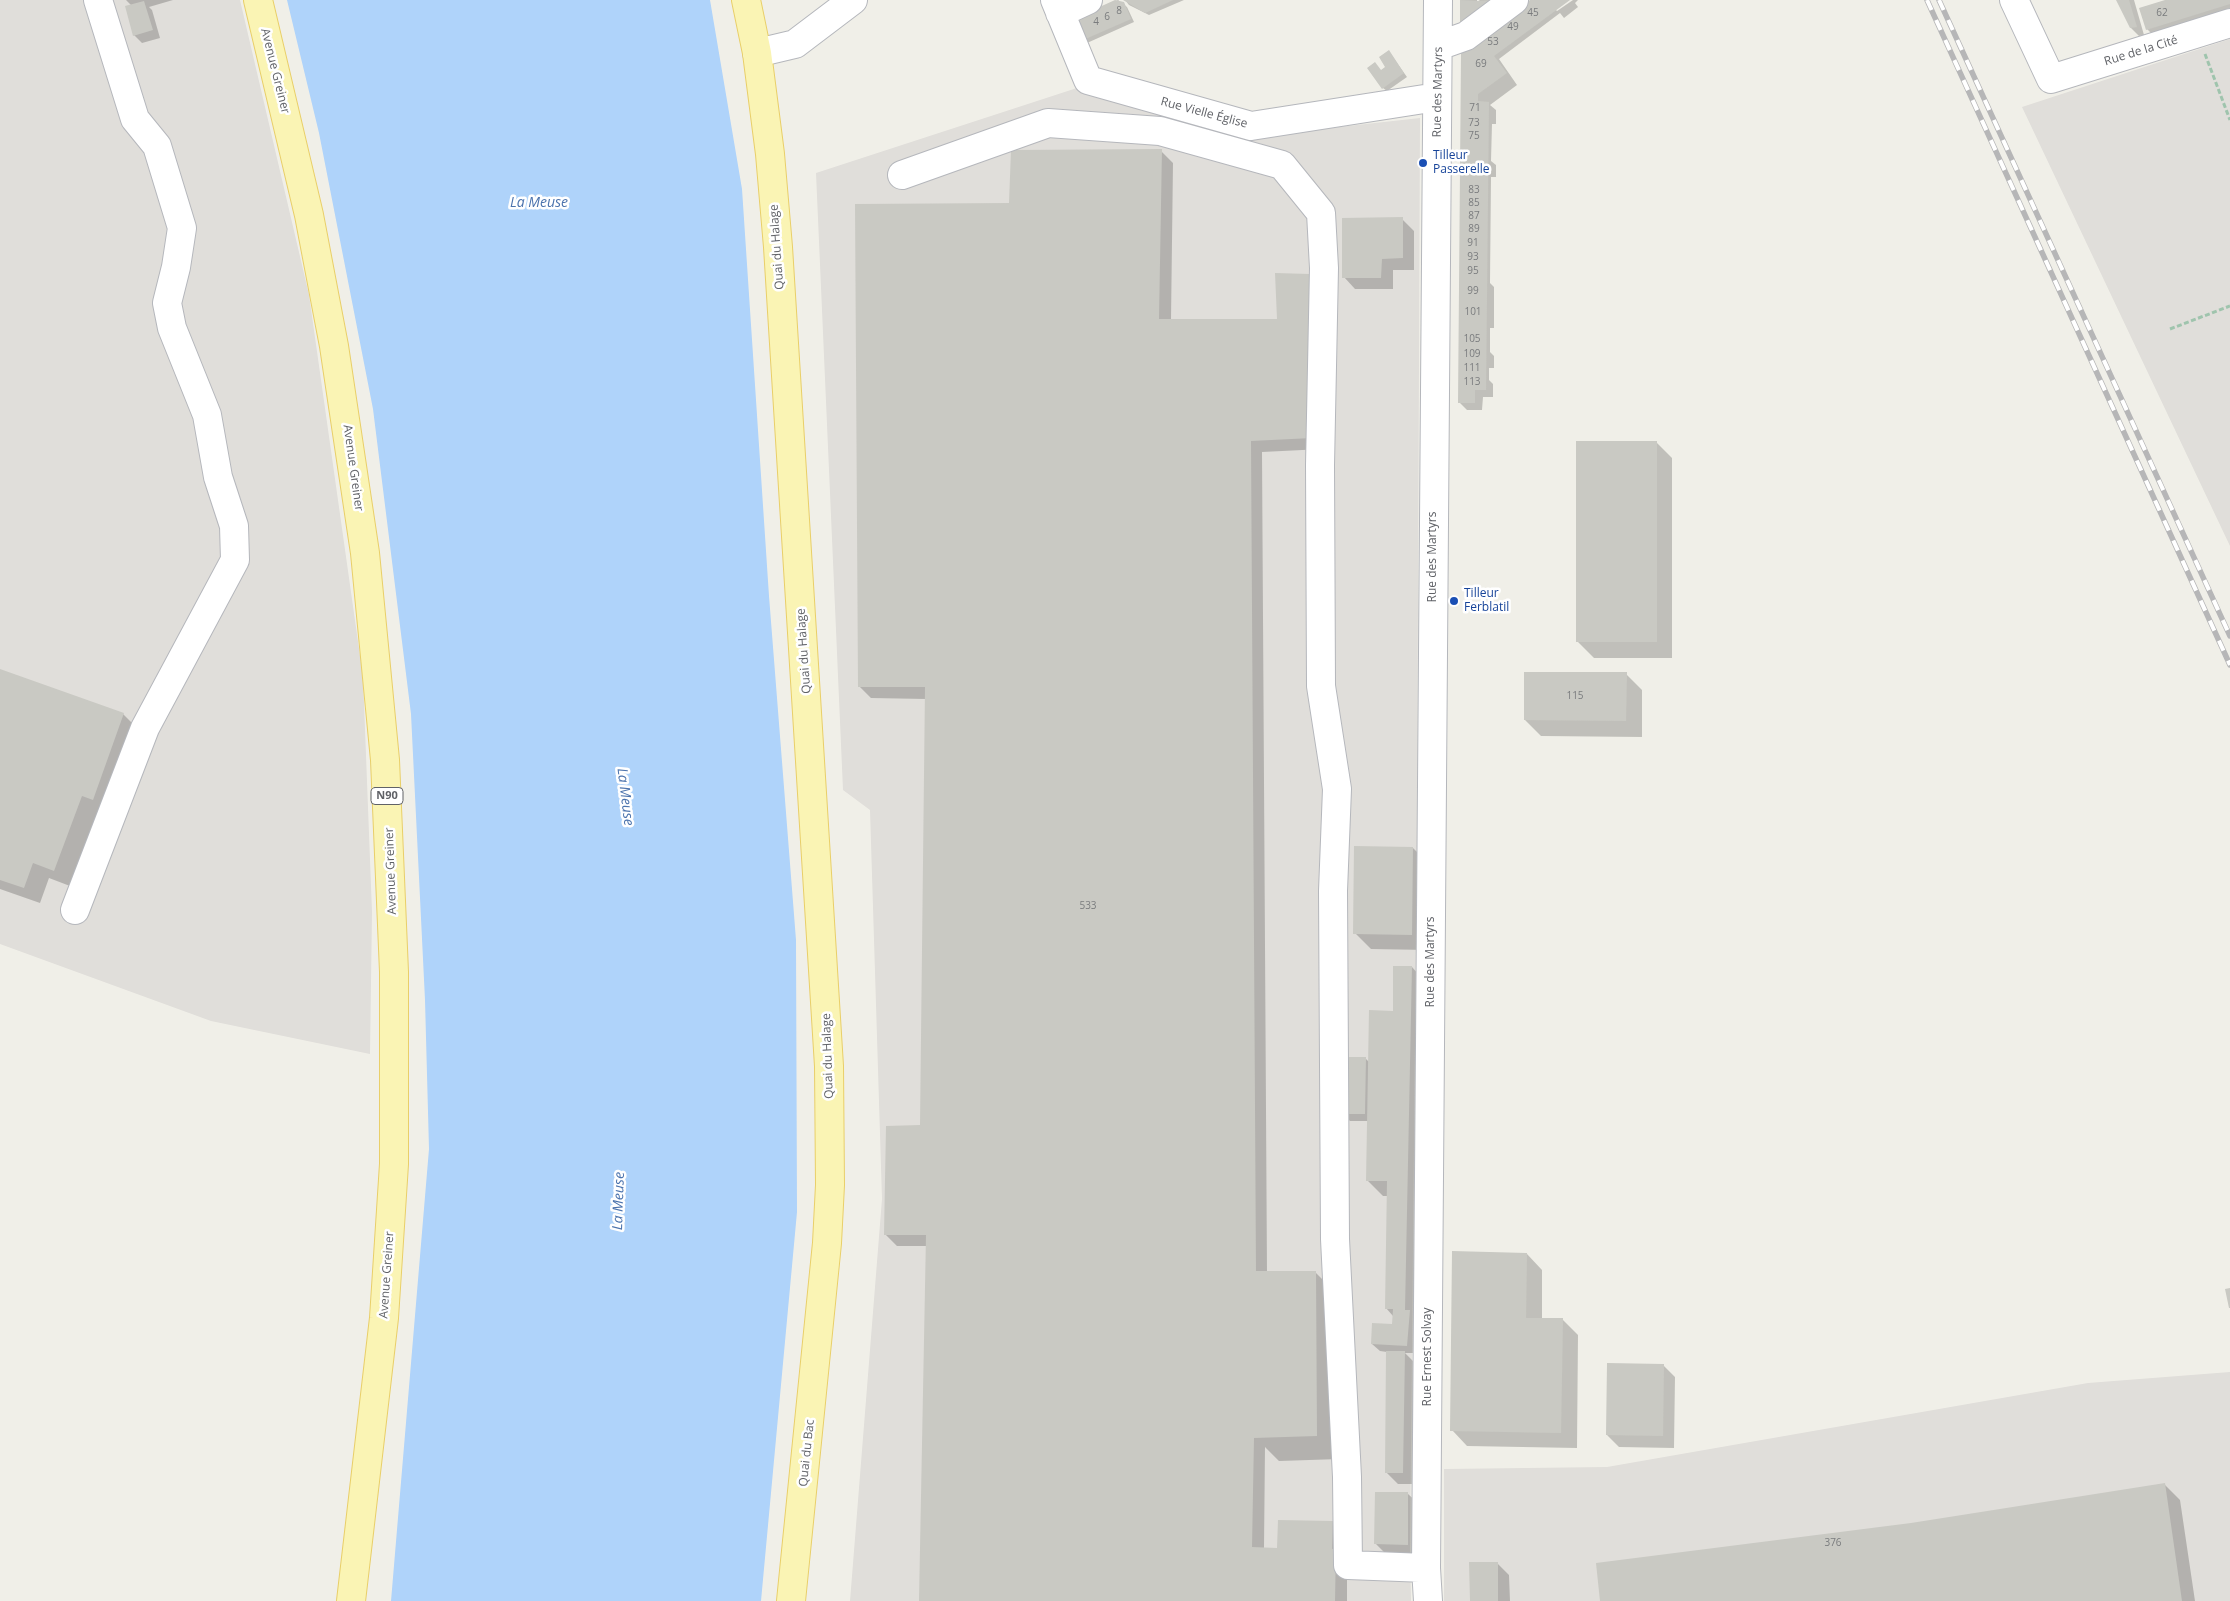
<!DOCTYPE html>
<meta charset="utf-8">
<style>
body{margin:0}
canvas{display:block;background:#f0efe8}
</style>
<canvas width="2230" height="1601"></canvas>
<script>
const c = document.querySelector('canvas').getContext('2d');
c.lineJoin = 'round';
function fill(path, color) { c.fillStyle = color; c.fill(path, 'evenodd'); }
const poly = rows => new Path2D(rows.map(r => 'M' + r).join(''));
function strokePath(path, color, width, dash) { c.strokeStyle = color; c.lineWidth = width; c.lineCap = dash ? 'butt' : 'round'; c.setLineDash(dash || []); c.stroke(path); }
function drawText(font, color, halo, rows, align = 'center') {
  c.font = font + ' "Open Sans",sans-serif'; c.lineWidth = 5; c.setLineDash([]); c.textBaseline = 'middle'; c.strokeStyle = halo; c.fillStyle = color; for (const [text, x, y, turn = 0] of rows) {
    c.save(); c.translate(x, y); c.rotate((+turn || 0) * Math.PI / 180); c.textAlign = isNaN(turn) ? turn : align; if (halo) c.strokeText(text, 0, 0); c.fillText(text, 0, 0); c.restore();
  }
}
fill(poly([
 [0,0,240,0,309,295,363,677,372,912,370,1054,211,1021,0,944],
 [2230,39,2230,546,2022,107],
 [1080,87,1258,136,1420,118,1417,843,1410,1552,1411,1601,850,1601,882,1199,870,810,843,790,816,173],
 [2230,1372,2230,1601,1444,1601,1444,1469,1607,1467,2088,1383]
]), '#e0deda');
fill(poly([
 [287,0,710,0,742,189,769,596,796,940,797,1212,761,1601,391,1601,429,1149,425,1000,411,714,373,409,319,133]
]), '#afd3fa');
fill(poly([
 [126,0,173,0,149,7,152,10,160,38,142,43,134,35,132,6],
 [1118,0,1127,7,1134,22,1087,43,1075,20],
 [1125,0,1184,0,1149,15,1129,5],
 [1461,0,1477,0,1477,2,1480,0,1508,0,1461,22],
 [1532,0,1568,0,1555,9,1557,11,1573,0,1578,0,1575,3,1578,7,1564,18,1560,13,1499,59,1517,85,1490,105,1496,110,1496,124,1492,124,1491,161,1496,165,1496,177,1491,177,1490,283,1494,287,1494,328,1490,328,1490,352,1494,356,1494,368,1489,368,1489,380,1493,384,1493,397,1483,397,1482,410,1467,410,1459,402,1462,99],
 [2118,0,2134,0,2144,35,2139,36,2131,28],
 [2169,0,2230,0,2230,8,2151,33,2147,29],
 [1392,56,1407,77,1387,91,1383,88,1381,71,1387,67],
 [1161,151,1173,163,1171,320,1278,320,1309,276,1321,288,1323,449,1262,452,1267,1272,1316,1273,1339,1296,1340,1459,1279,1461,1265,1447,1264,1548,1279,1548,1332,1522,1340,1530,1347,1561,1347,1601,920,1601,927,1246,897,1246,885,1234,921,1126,926,699,871,698,859,686,1010,204],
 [1402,219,1414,231,1414,270,1393,270,1393,289,1355,289,1344,277],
 [1656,442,1672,458,1672,658,1594,658,1578,642],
 [0,670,123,714,139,730,109,815,98,811,70,886,49,878,40,903,0,889],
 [1626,674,1642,690,1642,737,1541,736,1525,720],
 [1413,848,1429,864,1428,950,1371,949,1355,933],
 [1412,967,1419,975,1420,1018,1416,1018,1425,1028,1415,1353,1405,1353,1416,1364,1415,1484,1398,1484,1386,1472,1387,1352,1380,1351,1372,1344,1393,1325,1393,1316,1386,1308,1388,1196,1383,1196,1367,1180,1368,1121,1350,1121,1342,1113,1365,1058,1369,1062,1394,1012],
 [1527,1254,1542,1270,1542,1319,1562,1319,1578,1335,1577,1448,1467,1446,1452,1430],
 [1663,1365,1675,1377,1674,1448,1619,1447,1607,1435],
 [2164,1484,2180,1500,2195,1601,1602,1601,1911,1525],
 [1408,1494,1420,1505,1419,1556,1388,1556,1376,1544],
 [1497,1563,1509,1575,1510,1601,1471,1601]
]), '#0003');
fill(poly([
 [1115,0,1124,2,1131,19,1083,40,1073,19],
 [1123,0,1173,0,1145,13],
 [1460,0,1477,1,1499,0,1466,25,1460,23],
 [1530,0,1570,0,1494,56,1507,73,1478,94,1478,101,1489,102,1486,390,1475,390,1475,403,1458,403,1461,53,1463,49],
 [2116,0,2129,0,2137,27,2130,28],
 [2165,0,2230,0,2230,4,2146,30,2139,8],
 [144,1,153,30,133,36,125,6],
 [1389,50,1404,73,1382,89,1367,68,1375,62,1381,70,1385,67,1379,57],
 [1162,149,1159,319,1277,319,1275,273,1310,274,1312,438,1251,441,1256,1271,1316,1271,1317,1436,1254,1438,1252,1547,1277,1548,1278,1520,1333,1521,1332,1549,1336,1548,1335,1601,919,1601,926,1235,884,1235,886,1126,920,1125,925,687,858,687,855,204,1009,203,1011,150],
 [1403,217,1403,258,1382,259,1381,278,1342,278,1342,218],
 [1576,441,1657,441,1657,642,1576,642],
 [0,669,124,713,93,800,82,796,54,871,33,863,24,888,0,880],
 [1524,672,1627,672,1626,721,1524,720],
 [1354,846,1413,847,1412,935,1353,934],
 [1393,966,1412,966,1405,1310,1410,1310,1407,1346,1371,1344,1372,1323,1392,1324,1393,1309,1385,1309,1387,1181,1366,1181,1369,1010,1393,1011],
 [1342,1057,1366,1057,1365,1114,1341,1114],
 [1452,1251,1527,1253,1526,1318,1563,1318,1561,1433,1450,1431],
 [2230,1288,2230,1308,2229,1308,2225,1289],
 [1386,1351,1405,1351,1403,1473,1385,1473],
 [1607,1363,1664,1364,1663,1436,1606,1435],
 [2165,1483,2182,1601,1600,1601,1596,1563,1911,1523],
 [1375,1492,1408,1492,1408,1545,1374,1544],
 [1469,1562,1498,1562,1498,1601,1470,1601]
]), '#c9c9c3');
const minor = poly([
 [1055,0,1088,80,1251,126,1437,97],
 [2014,0,2051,79,2230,23],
 [1060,13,1088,0],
 [1438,46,1466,36,1514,0],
 [757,53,795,44,853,0],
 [902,175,1048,123,1160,131,1282,165,1321,213,1324,268,1320,465,1321,686,1337,789,1333,891,1335,1239,1347,1477,1348,1565,1426,1568],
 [75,910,145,728,235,560,234,526,218,477,207,415,172,328,167,303,176,267,182,228,157,146,135,119,98,0],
 [1428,1601,1426,1568,1438,0]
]);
const major = poly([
 [258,0,309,215,334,346,365,553,385,760,394,972,394,1164,384,1318,351,1601],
 [746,0,757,53,770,154,778,247,829,1066,830,1185,827,1243,791,1601]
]);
strokePath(minor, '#b5b7bc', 30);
strokePath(major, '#e9cf69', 30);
strokePath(poly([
 [2205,54,2230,120],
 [2170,329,2230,306]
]), '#9fc4ad', 3, [5, 2.5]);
strokePath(minor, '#fff', 28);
strokePath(major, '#faf4b4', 28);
const rail = poly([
 [1927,0,2230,665],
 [1939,0,2230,636]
]);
strokePath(rail, '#b6b6b7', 5.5);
strokePath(rail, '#fff', 4, [11]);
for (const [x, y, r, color] of [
 [1423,163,5,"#1a4fb4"],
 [1454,601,5,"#1a4fb4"]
]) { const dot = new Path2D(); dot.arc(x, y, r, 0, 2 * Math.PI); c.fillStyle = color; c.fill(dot); strokePath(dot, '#fff', 2); }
drawText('10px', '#7a7c7e', null, [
 ["8",1119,11],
 ["45",1533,13],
 ["62",2162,13],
 ["6",1107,17],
 ["4",1096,22],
 ["49",1513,27],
 ["53",1493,42],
 ["69",1481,64],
 ["71",1475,108],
 ["73",1474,123],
 ["75",1474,136],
 ["83",1474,190],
 ["85",1474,203],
 ["87",1474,216],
 ["89",1474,229],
 ["91",1473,243],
 ["93",1473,257],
 ["95",1473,271],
 ["99",1473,291],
 ["101",1473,312],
 ["105",1472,339],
 ["109",1472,354],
 ["111",1472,368],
 ["113",1472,382],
 ["115",1575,696],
 ["533",1088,906],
 ["376",1833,1543]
]);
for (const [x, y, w] of [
 [387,796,32]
]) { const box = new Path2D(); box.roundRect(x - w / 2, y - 8.5, w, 17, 4); c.fillStyle = '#fff'; c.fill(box); strokePath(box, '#606267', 1); }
drawText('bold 11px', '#606267', null, [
 ["N90",387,796]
]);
drawText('12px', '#606267', '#fff', [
 ["Rue de la Cité",2141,51,-17],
 ["Avenue Greiner",275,71,76],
 ["Rue des Martyrs",1438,92,-89],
 ["Rue Vielle Église",1204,113,15],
 ["Quai du Halage",777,247,-94],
 ["Avenue Greiner",353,468,82],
 ["Rue des Martyrs",1433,557,-90],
 ["Quai du Halage",804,651,-94],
 ["Avenue Greiner",391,871,-92],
 ["Rue des Martyrs",1431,962,-90],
 ["Quai du Halage",828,1056,-92],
 ["Avenue Greiner",387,1275,-86],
 ["Rue Ernest Solvay",1428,1357,-90],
 ["Quai du Bac",807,1453,-84]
]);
drawText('12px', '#164399', '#fff', [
 ["Tilleur",1433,156],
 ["Passerelle",1433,170],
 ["Tilleur",1464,594],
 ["Ferblatil",1464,608]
], 'left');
drawText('italic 14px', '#4b73ad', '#fff', [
 ["La Meuse",539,203],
 ["La Meuse",625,797,83],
 ["La Meuse",619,1201,-88]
]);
</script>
